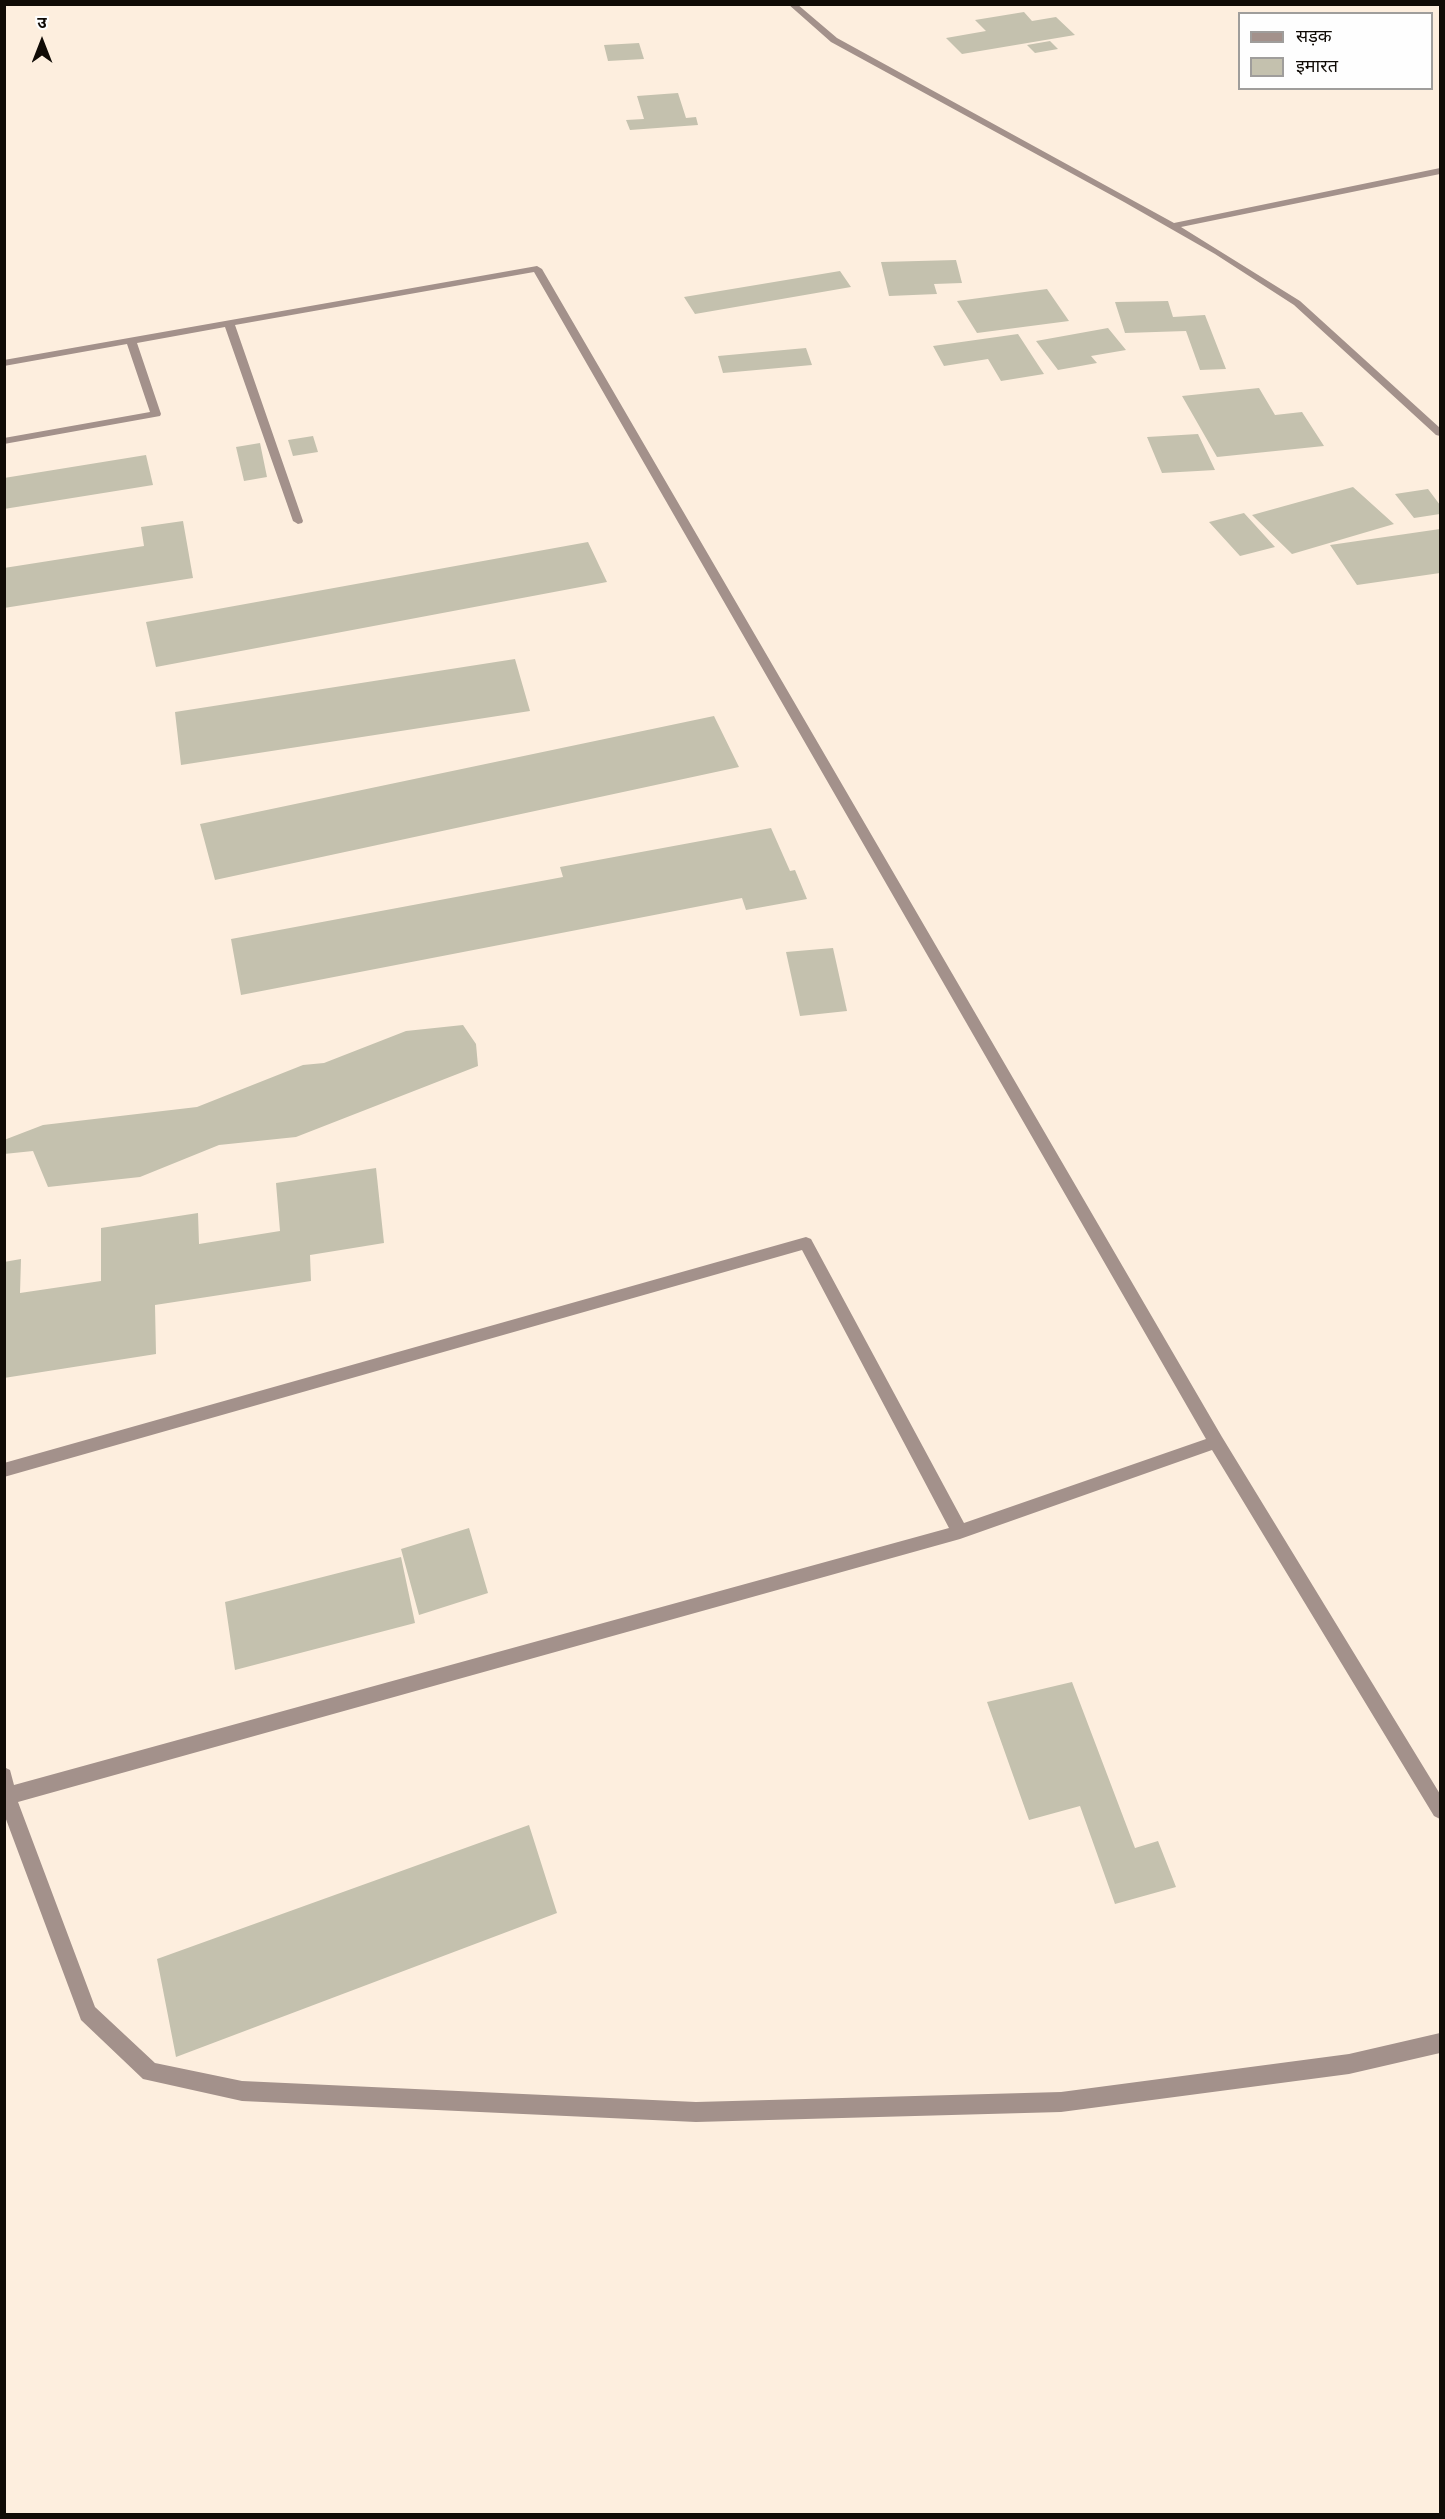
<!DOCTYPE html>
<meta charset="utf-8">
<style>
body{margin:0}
#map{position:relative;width:1445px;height:2519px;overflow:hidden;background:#fdeede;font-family:Overpass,"Noto Sans Devanagari",sans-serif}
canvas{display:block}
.frame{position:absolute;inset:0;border:6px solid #100b06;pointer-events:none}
.legend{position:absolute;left:1238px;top:12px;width:195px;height:78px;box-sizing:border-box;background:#fefefe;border:2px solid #9f9d9b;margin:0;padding:8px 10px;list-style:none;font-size:18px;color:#100b06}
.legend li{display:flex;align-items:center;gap:12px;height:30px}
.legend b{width:30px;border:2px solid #9f9d9b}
.north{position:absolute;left:12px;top:12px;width:60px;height:60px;-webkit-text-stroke:4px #fefefe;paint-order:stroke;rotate:0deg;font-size:16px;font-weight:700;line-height:24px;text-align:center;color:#100b06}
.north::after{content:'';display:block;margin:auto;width:21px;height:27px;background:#100b06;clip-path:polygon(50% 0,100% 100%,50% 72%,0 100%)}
</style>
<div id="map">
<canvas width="1445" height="2519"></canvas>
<div class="frame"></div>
<ul class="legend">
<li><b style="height:8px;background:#a3918b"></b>सड़क</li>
<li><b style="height:16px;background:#c4c1ae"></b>इमारत</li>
</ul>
<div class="north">उ</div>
</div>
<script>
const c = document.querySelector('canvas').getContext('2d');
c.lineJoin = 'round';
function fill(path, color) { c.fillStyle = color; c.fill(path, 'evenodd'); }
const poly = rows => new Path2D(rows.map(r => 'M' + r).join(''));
fill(poly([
 [1024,12,1032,21,1056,17,1075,35,962,54,946,38,986,31,975,20],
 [1050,41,1058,49,1035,53,1027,45],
 [639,43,644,59,608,61,604,45],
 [678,93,686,118,696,117,698,125,630,130,626,120,644,119,637,96],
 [956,260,962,283,934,284,937,294,889,296,881,262],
 [840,271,851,287,695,314,684,297],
 [1047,289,1069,321,977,333,957,301],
 [1168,301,1173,317,1205,315,1226,369,1200,370,1186,331,1125,333,1115,302],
 [1108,328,1126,350,1091,356,1097,363,1058,370,1036,341],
 [1018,334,1044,374,1001,381,988,359,944,366,933,346],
 [806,348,812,365,723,373,718,356],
 [1259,388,1275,415,1302,412,1324,446,1217,457,1182,396],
 [1198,434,1215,470,1162,473,1147,437],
 [313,436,318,452,293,456,288,440],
 [260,443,267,477,244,481,236,447],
 [146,455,153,485,4,509,4,478],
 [1353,487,1394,524,1292,554,1252,515],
 [1428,489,1440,505,1440,514,1414,518,1395,494],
 [1244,513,1275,547,1240,556,1209,522],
 [183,521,193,578,4,608,4,568,144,546,141,527],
 [1440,529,1440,573,1357,585,1330,545],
 [588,542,607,582,156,667,146,622],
 [515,659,530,711,181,765,175,712],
 [714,716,739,767,215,880,200,824],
 [771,828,790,871,795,870,807,899,746,910,742,898,241,995,231,939,563,877,560,867],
 [833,948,847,1011,800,1016,786,952],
 [463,1025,476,1044,478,1066,296,1137,219,1145,140,1177,48,1187,33,1151,4,1154,4,1140,43,1125,197,1107,303,1065,324,1063,406,1031],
 [376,1168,384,1243,310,1255,311,1281,155,1305,156,1354,4,1378,4,1262,21,1259,20,1293,101,1281,101,1228,198,1213,199,1244,280,1231,276,1183],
 [469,1528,488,1593,419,1615,401,1549],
 [401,1557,415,1623,235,1670,225,1602],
 [1072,1682,1135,1848,1158,1841,1176,1887,1115,1904,1080,1806,1029,1820,987,1702],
 [529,1825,557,1913,176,2057,157,1959]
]), '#c4c1ae');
fill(poly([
 [788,4,797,4,837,38,1174,223,1440,168,1440,174,1181,227,1300,301,1440,428,1440,436,1436,435,1294,305,1215,254,1124,202,831,42,788,4],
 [537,266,542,269,1222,1437,1440,1794,1440,1819,1434,1816,1212,1450,960,1539,18,1802,95,2007,155,2063,242,2081,696,2102,1061,2092,1349,2054,1440,2033,1440,2053,1349,2074,1061,2112,696,2122,242,2101,143,2079,81,2020,4,1814,4,1767,10,1770,14,1785,949,1528,802,1250,4,1477,4,1463,806,1237,811,1239,964,1523,1206,1439,534,272,235,325,303,521,302,523,298,524,293,521,225,327,137,343,161,414,160,416,4,444,4,438,150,412,127,344,4,366,4,360,537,266]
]), '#a3918b');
</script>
